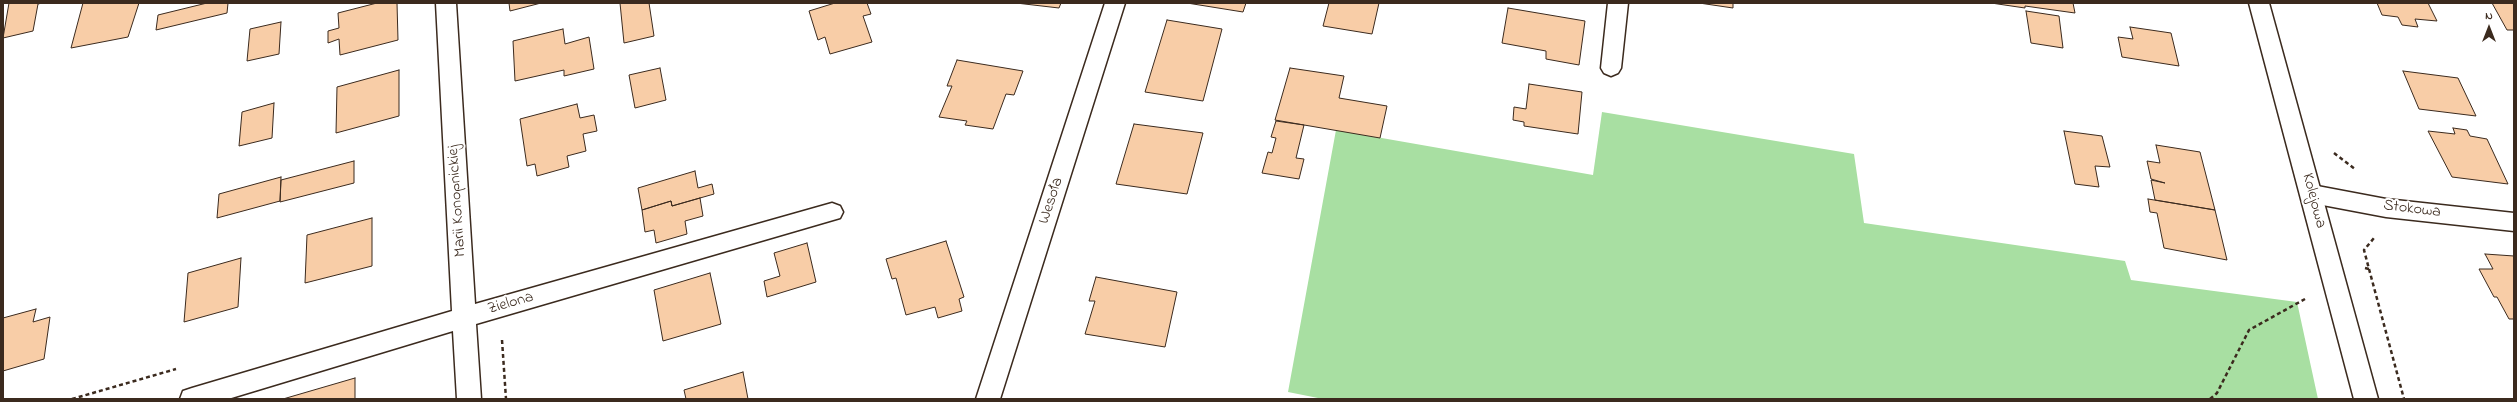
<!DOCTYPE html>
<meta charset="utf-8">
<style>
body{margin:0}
#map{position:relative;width:2517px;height:402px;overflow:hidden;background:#fff;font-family:"Indie Flower",sans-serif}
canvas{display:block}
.frame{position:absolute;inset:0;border:4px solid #3b2a1e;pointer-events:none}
.north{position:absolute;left:2469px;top:8px;width:40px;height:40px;-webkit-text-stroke:3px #fff;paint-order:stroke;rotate:0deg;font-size:11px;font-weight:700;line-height:16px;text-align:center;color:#3b2a1e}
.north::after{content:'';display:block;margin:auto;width:14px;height:18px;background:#3b2a1e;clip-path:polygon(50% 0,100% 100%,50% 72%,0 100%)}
</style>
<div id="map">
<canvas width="2517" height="402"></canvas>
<div class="frame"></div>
<div class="north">N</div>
</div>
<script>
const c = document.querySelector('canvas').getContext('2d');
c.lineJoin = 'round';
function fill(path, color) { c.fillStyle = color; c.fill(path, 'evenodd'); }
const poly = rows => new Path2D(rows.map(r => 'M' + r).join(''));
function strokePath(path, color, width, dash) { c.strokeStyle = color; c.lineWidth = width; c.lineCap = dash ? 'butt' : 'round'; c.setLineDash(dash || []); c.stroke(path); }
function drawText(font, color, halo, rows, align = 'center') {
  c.font = font + ' "Indie Flower",sans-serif'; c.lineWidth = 4; c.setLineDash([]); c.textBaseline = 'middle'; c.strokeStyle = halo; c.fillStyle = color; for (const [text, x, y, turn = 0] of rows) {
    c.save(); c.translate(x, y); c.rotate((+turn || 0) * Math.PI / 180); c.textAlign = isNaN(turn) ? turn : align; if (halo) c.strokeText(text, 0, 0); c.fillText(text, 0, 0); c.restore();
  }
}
fill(poly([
 [1602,112,1854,154,1864,223,2125,261,2131,280,2297,302,2318,399,1323,399,1288,392,1336,130,1593,175]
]), '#a8dfa2');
const building = poly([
 [9,3,42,3,38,4,33,31,3,38,9,3],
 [83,3,139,3,128,37,71,48,83,3],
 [207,3,228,3,227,13,156,30,158,15,207,3],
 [377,3,397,3,398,40,340,55,339,39,328,43,328,31,339,28,338,13,377,3],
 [509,3,541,3,510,11,509,3],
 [620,3,649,3,654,36,624,43,620,3],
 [835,3,867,3,871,14,863,16,872,42,830,54,825,37,818,40,809,11,835,3],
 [1016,3,1061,3,1059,8,1016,3],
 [1187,3,1246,3,1243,12,1187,3],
 [1329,3,1379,3,1372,34,1323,26,1329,3],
 [1699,3,1733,3,1733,8,1699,3],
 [1991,3,2073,3,2075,13,2025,6,2025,8,1991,3],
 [2377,3,2428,3,2437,21,2415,19,2418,27,2402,25,2398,17,2382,15,2377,3],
 [2492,3,2514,3,2514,30,2507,30,2492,3],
 [1508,8,1585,21,1579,65,1546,59,1546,51,1502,43,1508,8],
 [2026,11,2059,16,2063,48,2031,43,2026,11],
 [1167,20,1222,29,1203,101,1145,92,1167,20],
 [281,22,279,54,247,61,250,29,281,22],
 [2130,27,2171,33,2179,66,2122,57,2118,37,2133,39,2130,27],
 [563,29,565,44,589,37,594,69,564,76,564,70,515,81,513,41,563,29],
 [957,60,1023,71,1014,95,1006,94,993,129,965,125,967,121,939,117,952,86,947,86,957,60],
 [660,68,666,100,635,108,629,75,660,68],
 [1290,68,1344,76,1339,98,1387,106,1380,138,1275,120,1290,68],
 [399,70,399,116,336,133,337,87,399,70],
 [2403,71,2458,78,2476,116,2419,109,2403,71],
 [1529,84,1582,92,1578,134,1524,126,1524,122,1513,120,1514,107,1526,109,1529,84],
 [274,103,272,138,239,146,242,112,274,103],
 [577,104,580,118,594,115,597,131,583,134,586,151,567,156,569,167,537,176,535,164,527,166,520,119,577,104],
 [1276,121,1304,125,1296,158,1304,159,1299,179,1262,173,1268,152,1272,153,1276,138,1271,137,1276,121],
 [1134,124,1203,133,1187,194,1116,184,1134,124],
 [2453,128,2467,130,2470,136,2487,139,2508,184,2452,177,2428,131,2455,134,2453,128],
 [2064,131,2102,136,2110,167,2095,166,2099,187,2075,184,2064,131],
 [2156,145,2200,152,2215,210,2155,200,2151,180,2165,183,2151,179,2147,161,2160,163,2156,145],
 [354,161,354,183,280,202,281,180,354,161],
 [695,171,698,188,712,184,714,194,672,206,671,201,642,210,638,188,695,171],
 [281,177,280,201,217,218,219,194,281,177],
 [700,198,703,216,685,221,687,234,656,243,654,230,645,232,642,210,671,201,672,206,700,198],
 [2148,199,2215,210,2227,260,2164,248,2157,213,2150,212,2148,199],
 [372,218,372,266,305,283,307,235,372,218],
 [946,241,964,297,959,299,962,311,938,318,935,307,906,315,896,278,892,279,886,259,946,241],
 [807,243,816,282,767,297,764,281,780,276,774,253,807,243],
 [2485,254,2514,256,2514,319,2509,319,2497,297,2494,297,2479,269,2493,269,2485,254],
 [241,258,238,307,184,322,188,273,241,258],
 [710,273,721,324,663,341,654,290,710,273],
 [1096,277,1177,292,1165,347,1085,334,1095,301,1089,301,1096,277],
 [36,309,33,322,50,317,44,359,3,371,3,318,36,309],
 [743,372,748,399,686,399,684,390,743,372],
 [355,378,355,399,283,399,355,378]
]);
fill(building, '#f8cda7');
strokePath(building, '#3b2a1e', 1);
const street = poly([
 [436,3,456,3,475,304,832,203,840,206,843,212,840,218,476,324,481,399,457,399,453,331,228,399,180,399,183,391,192,388,452,311,436,3],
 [1105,3,1125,3,1000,399,976,399,1105,3],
 [1608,3,1628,3,1621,68,1618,73,1611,76,1604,73,1601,68,1608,3],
 [2312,185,2386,199,2514,213,2514,231,2386,217,2312,203,2304,200,2301,194,2304,188,2312,185]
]);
const secondary = poly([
 [2249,3,2269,3,2378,399,2354,399,2249,3]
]);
strokePath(street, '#3b2a1e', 3);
strokePath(secondary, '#3b2a1e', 3);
strokePath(poly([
 [2334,153,2355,169],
 [2365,268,2369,269,2364,250,2374,238],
 [2369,269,2404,399],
 [502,340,506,399],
 [72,399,176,369],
 [2210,399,2217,393,2249,330,2305,299]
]), '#3b2a1e', 2.5, [4, 3]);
fill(street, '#fff');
fill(secondary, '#fff');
drawText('16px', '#3b2a1e', '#fff', [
 ["Marii Konopnickiej",458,201,-94],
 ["Wesoła",1052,201,-72],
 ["Kolejowa",2313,201,75],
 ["Stokowa",2412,210,7],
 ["Zielona",511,304,-16]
]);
</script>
